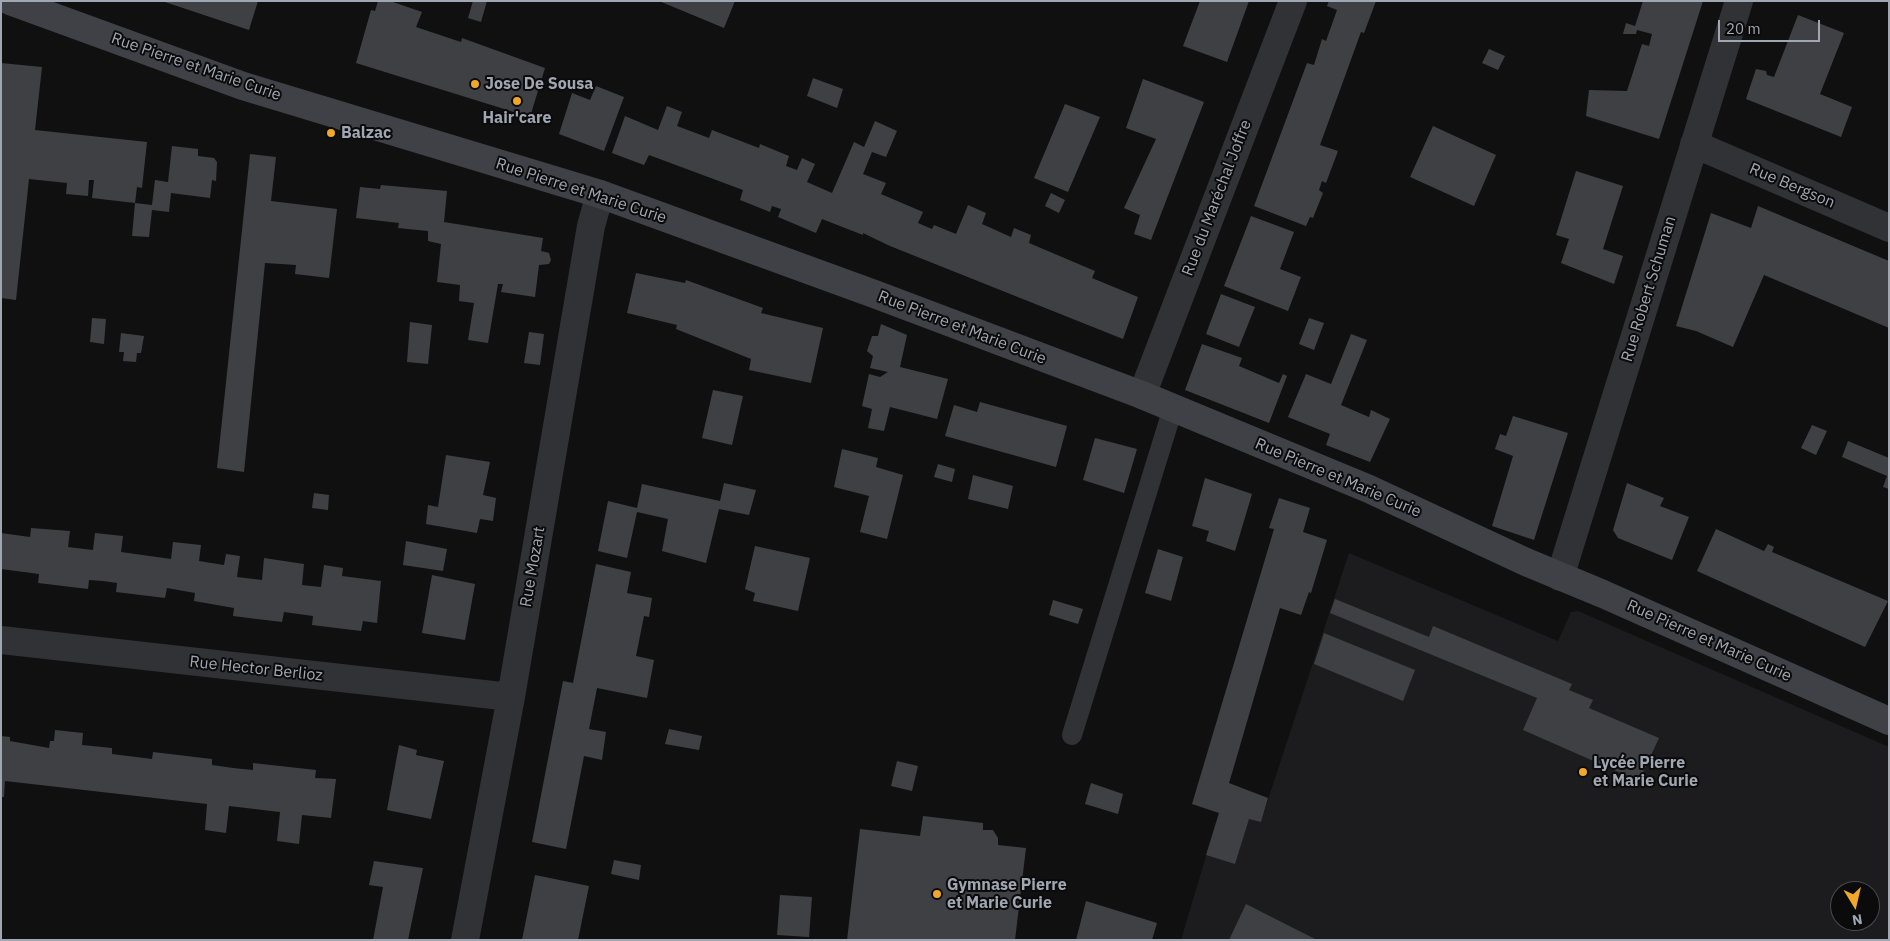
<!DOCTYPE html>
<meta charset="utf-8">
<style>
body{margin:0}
#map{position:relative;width:1890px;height:941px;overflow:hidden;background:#101011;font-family:"IBM Plex Sans",sans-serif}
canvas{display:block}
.frame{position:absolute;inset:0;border:2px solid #a1a7b2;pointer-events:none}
.north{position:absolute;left:1830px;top:881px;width:50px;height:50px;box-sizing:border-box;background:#0b0b0c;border:1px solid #47494e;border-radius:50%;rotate:171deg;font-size:14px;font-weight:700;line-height:20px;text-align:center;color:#a1a7b2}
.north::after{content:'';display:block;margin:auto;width:18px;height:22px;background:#f0a72a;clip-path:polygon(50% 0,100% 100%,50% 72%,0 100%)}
.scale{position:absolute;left:1718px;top:20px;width:102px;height:22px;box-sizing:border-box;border:2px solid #a1a7b2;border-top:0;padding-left:6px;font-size:15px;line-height:18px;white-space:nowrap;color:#a1a7b2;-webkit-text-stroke:4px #0b0b0c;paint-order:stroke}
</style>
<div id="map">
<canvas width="1890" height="941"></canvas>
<div class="frame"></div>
<div class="north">N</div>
<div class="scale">20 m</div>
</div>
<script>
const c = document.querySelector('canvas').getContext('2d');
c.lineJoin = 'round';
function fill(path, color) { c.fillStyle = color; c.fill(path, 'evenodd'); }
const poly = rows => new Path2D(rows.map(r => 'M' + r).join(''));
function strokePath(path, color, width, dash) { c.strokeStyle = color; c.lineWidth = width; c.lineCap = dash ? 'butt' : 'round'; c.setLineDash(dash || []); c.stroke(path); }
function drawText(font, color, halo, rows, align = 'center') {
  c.font = font + ' "IBM Plex Sans",sans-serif'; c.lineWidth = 4; c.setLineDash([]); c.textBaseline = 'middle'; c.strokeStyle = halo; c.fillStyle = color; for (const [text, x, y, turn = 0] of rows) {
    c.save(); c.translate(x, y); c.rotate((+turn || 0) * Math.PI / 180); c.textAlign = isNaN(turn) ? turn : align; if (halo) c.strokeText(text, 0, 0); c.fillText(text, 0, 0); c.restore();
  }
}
fill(poly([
 [1349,553,1558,641,1571,612,1578,611,1889,747,1889,940,1181,940,1220,809,1261,821],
 [1840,891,1870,891,1870,921,1840,921]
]), '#1c1c1e');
fill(poly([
 [162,1,258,1,249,30],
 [378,1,390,1,422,12,416,27,461,42,462,38,545,68,530,117,356,63,371,10,375,11],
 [473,1,487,1,481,22,468,18],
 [659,1,735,1,724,28],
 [1200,1,1249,1,1227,62,1183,46],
 [1329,1,1376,1,1364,33,1361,32,1320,145,1338,151,1326,183,1322,181,1319,190,1323,193,1313,218,1310,217,1306,226,1254,206,1307,63,1314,65,1322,39,1326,41,1337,10,1327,6],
 [1643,1,1703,1,1659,139,1586,116,1589,90,1627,91,1642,44,1649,46,1652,34,1637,30,1636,34,1623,34,1626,23,1635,26],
 [1798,15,1844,33,1820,94,1852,107,1841,137,1746,99,1756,69,1766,71,1767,75,1774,77],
 [1489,49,1505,56,1498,70,1482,63],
 [1,63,42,67,35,130,147,142,142,188,137,187,135,203,92,198,94,180,89,180,88,196,66,194,67,183,29,179,16,300,1,298],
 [813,78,843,89,837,108,807,96],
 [1143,79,1204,102,1151,240,1134,234,1140,215,1124,208,1156,139,1126,128],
 [596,86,624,97,604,151,559,134,572,93,590,100],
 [1065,104,1100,117,1068,192,1034,178],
 [667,106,682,112,677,126,709,138,712,130,759,148,760,144,789,156,786,166,797,170,802,158,815,164,807,182,832,193,854,142,864,147,875,121,897,131,886,157,872,152,863,174,886,183,881,194,923,212,918,223,932,229,934,225,956,234,968,205,986,213,982,224,1011,237,1014,228,1031,235,1029,243,1095,271,1092,278,1138,297,1123,339,890,246,863,233,863,235,822,219,816,233,778,217,781,209,772,206,770,212,740,200,743,190,649,155,644,165,612,153,625,116,658,130],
 [1433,126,1496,155,1474,206,1410,177],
 [172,146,198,149,198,156,214,158,217,162,216,181,212,180,210,198,171,193,169,212,152,210,149,237,132,236,135,203,152,205,155,180,168,182],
 [250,154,276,157,271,201,337,209,329,278,295,274,296,265,265,263,244,472,217,468],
 [1576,171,1623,186,1603,249,1623,256,1614,284,1561,263,1569,239,1556,235],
 [381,185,447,191,444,222,543,238,541,251,549,253,551,260,549,264,539,265,535,297,501,292,503,284,498,284,488,343,468,340,474,303,459,301,460,285,437,282,441,244,428,241,428,231,398,228,399,223,356,218,360,187,380,189],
 [1051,193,1065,200,1059,213,1045,206],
 [1758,206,1889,261,1889,328,1764,275,1733,347,1696,331,1676,326,1711,213,1751,228],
 [1251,216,1294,232,1280,269,1301,277,1288,311,1224,286],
 [636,273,685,283,686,280,763,308,761,313,823,328,811,383,749,370,751,359,676,329,677,325,627,313],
 [1221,294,1255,307,1239,347,1206,334],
 [92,318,106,319,104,344,90,342],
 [1309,318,1324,323,1314,350,1299,344],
 [410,322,432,325,428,364,407,362],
 [881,324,907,335,900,367,948,379,937,419,890,407,884,431,868,428,872,409,862,406,869,374,880,377,888,372,870,368,873,356,867,351,872,336,878,336],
 [529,332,544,334,540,365,524,363],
 [121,333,144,336,141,353,137,353,136,362,123,361,124,352,119,352],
 [1351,334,1367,340,1341,405,1369,417,1371,410,1390,419,1370,462,1326,445,1330,434,1288,417,1306,374,1331,384],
 [1202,344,1242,358,1239,366,1279,383,1283,374,1287,376,1269,423,1185,390],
 [713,390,743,396,732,445,702,438],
 [980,402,1067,426,1056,467,945,436,954,405,977,412],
 [1513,416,1568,433,1534,540,1492,526,1513,456,1495,449,1500,434,1506,436],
 [1812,425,1827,431,1816,455,1801,448],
 [1095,438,1137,449,1124,493,1083,480],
 [1848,441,1889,458,1889,489,1883,487,1887,476,1842,457],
 [842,449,878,458,876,467,903,475,887,539,860,532,869,496,834,487],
 [446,455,490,462,483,495,496,498,493,521,480,519,477,533,426,524,428,505,438,507],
 [938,464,955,469,952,482,934,477],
 [973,475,1013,486,1008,509,968,499],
 [1205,478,1252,494,1235,551,1206,541,1209,531,1192,526],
 [724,483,756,490,749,515,719,509,706,563,662,551,668,519,637,512,627,558,598,551,608,501,637,508,642,484,720,501],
 [1627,483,1664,498,1660,506,1689,517,1672,560,1618,538,1613,530],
 [314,493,329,495,328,510,312,508],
 [1279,498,1310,508,1303,532,1327,540,1311,593,1309,592,1301,615,1280,608,1235,763,1229,783,1268,798,1261,822,1249,819,1235,864,1206,855,1219,813,1192,804,1274,529,1269,528],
 [31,528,70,531,68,547,93,550,95,533,123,536,121,552,171,559,173,542,201,545,199,561,224,565,226,554,240,556,237,577,262,580,264,558,304,564,302,585,321,587,324,565,343,568,342,576,381,581,377,623,363,621,361,631,312,625,313,616,284,612,282,622,257,619,233,616,234,608,194,601,195,593,167,588,165,598,116,592,117,583,103,581,89,580,88,589,38,583,39,574,1,569,1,533,30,537],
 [1716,529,1764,551,1768,544,1774,547,1772,552,1888,601,1865,647,1697,571],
 [406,541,447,549,443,571,403,565],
 [755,546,810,558,798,611,753,601,755,593,745,589],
 [1158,549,1183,557,1171,601,1145,593],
 [596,564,631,572,627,593,652,598,649,617,644,616,636,656,654,660,647,698,597,688,589,729,606,732,602,760,584,756,566,849,532,842,563,681,573,683],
 [432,575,475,584,465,640,422,633],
 [1335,599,1429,637,1433,626,1572,684,1569,690,1593,700,1589,708,1659,738,1639,781,1523,730,1537,698,1330,613],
 [1053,600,1083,609,1078,624,1049,615],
 [1324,633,1415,670,1403,701,1314,664],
 [669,729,702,736,699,750,665,744],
 [55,730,83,733,82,745,112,748,112,754,152,759,153,752,212,759,212,765,233,768,253,770,253,763,316,770,315,778,336,779,331,818,302,815,299,844,277,841,280,812,229,806,226,833,205,830,207,804,5,781,4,797,1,797,1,736,10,737,10,741,49,748,50,741,54,741],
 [399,745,417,750,416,755,444,761,431,819,387,810],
 [897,761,918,766,912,791,891,786],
 [1091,783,1123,794,1118,814,1085,804],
 [923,816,983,823,983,830,993,830,998,838,998,845,1026,848,1015,940,847,940,860,829,920,836],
 [614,860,641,865,639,880,611,874],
 [374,861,423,868,408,940,373,940,383,887,369,885],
 [535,875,589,886,578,940,522,940],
 [780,895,812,897,809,937,777,935],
 [1086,901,1157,923,1152,940,1076,940],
 [1246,904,1317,940,1229,940]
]), '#3f4044');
strokePath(poly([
 [1072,735,1173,408]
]), '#313236', 20);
strokePath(poly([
 [1694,144,1889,228],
 [1142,395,1293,1],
 [1560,577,1739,1],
 [1,640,511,697],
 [465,940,511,697,591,226,600,194]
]), '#313236', 28);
strokePath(poly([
 [10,1,243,86,600,194,877,295,1142,395,1369,489,1526,562,1603,594,1889,721]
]), '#3f4146', 28);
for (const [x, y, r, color] of [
 [475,84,5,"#f0a72a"],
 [517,101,5,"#f0a72a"],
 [331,133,5,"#f0a72a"],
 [1583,772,5,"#f0a72a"],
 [937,894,5,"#f0a72a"]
]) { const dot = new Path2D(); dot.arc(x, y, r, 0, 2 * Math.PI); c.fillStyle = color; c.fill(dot); strokePath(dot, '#0b0b0c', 2); }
drawText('16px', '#a1a7b2', '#0b0b0c', [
 ["Rue Pierre et Marie Curie",196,67,19],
 ["Rue Bergson",1792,186,23],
 ["Rue Pierre et Marie Curie",581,191,18],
 ["Rue du Maréchal Joffre",1217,198,-69],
 ["Rue Robert Schuman",1649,289,-73],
 ["Rue Pierre et Marie Curie",962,328,21],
 ["Rue Pierre et Marie Curie",1338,478,23],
 ["Rue Mozart",533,567,-80],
 ["Rue Pierre et Marie Curie",1709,641,24],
 ["Rue Hector Berlioz",256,669,6]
]);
drawText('bold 16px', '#a1a7b2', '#0b0b0c', [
 ["Jose De Sousa",485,84],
 ["Hair'care",517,118,"center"],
 ["Balzac",341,133],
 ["Lycée Pierre",1593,763],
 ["et Marie Curie",1593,781],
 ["Gymnase Pierre",947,885],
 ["et Marie Curie",947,903]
], 'left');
</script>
